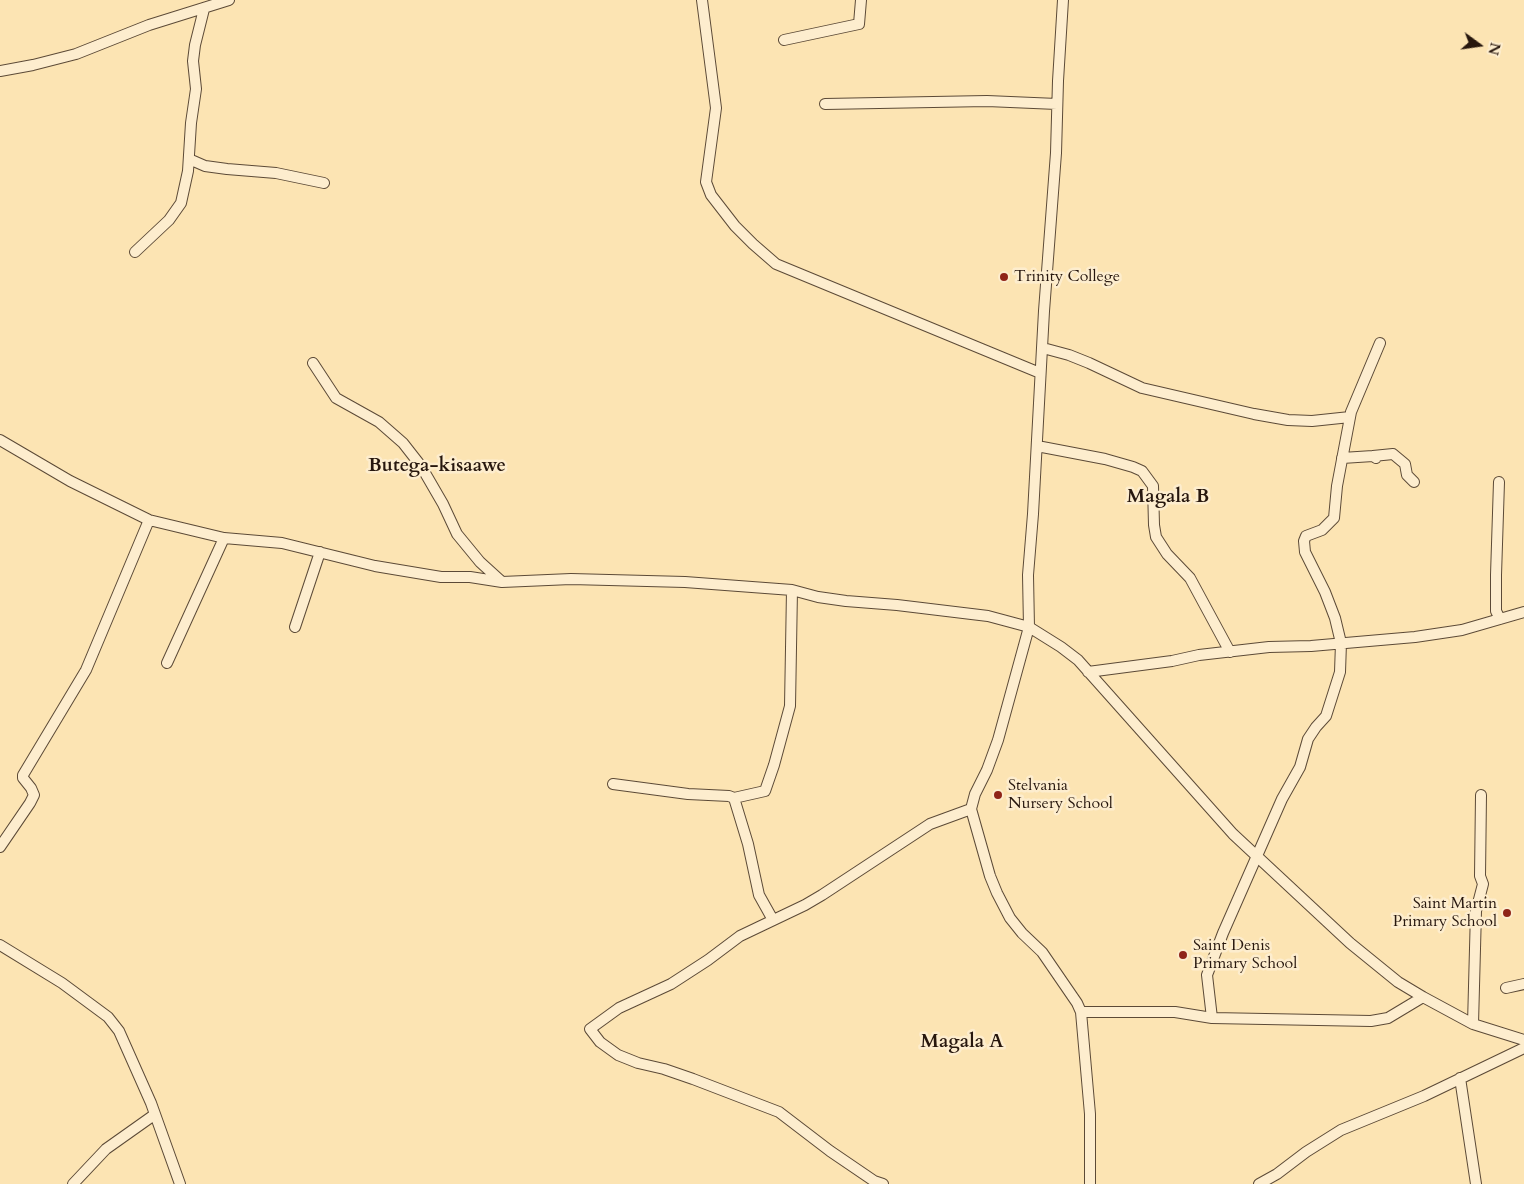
<!DOCTYPE html>
<style>
body{margin:0}
#map{position:relative;width:1524px;height:1184px;overflow:hidden;background:#fce4b3;font-family:Cardo,serif}
canvas{display:block}
.north{position:absolute;left:1454px;top:20px;width:50px;height:50px;-webkit-text-stroke:4px #fdedce;paint-order:stroke;rotate:104deg;font-size:14px;font-weight:700;line-height:20px;text-align:center;color:#27170e}
.north::after{content:'';display:block;margin:auto;width:18px;height:22px;background:#27170e;clip-path:polygon(50% 0,100% 100%,50% 72%,0 100%)}
</style>
<div id="map">
<canvas width="1524" height="1184"></canvas>
<div class="north">N</div>
</div>
<script>
const c = document.querySelector('canvas').getContext('2d');
c.lineJoin = 'round';
const poly = rows => new Path2D(rows.map(r => 'M' + r).join(''));
function strokePath(path, color, width, dash) { c.strokeStyle = color; c.lineWidth = width; c.lineCap = dash ? 'butt' : 'round'; c.setLineDash(dash || []); c.stroke(path); }
function drawText(font, color, halo, rows, align = 'center') {
  c.font = font + ' Cardo,serif'; c.lineWidth = 5; c.setLineDash([]); c.textBaseline = 'middle'; c.strokeStyle = halo; c.fillStyle = color; for (const [text, x, y, turn = 0] of rows) {
    c.save(); c.translate(x, y); c.rotate((+turn || 0) * Math.PI / 180); c.textAlign = isNaN(turn) ? turn : align; if (halo) c.strokeText(text, 0, 0); c.fillText(text, 0, 0); c.restore();
  }
}
const minor = poly([
 [702,0,716,108,706,182,711,195,735,226,753,244,776,264,1040,373],
 [1063,0,1058,81,1056,153,1044,311,1033,514,1028,575,1029,627,998,740,987,770,975,794,971,809,990,876,997,893,1010,918,1022,933,1042,952,1077,1003,1081,1012,1090,1114,1090,1184],
 [784,40,859,24,861,0],
 [0,71,33,65,76,54,149,25,229,0],
 [825,104,987,101,1057,104],
 [189,159,205,166,227,169,276,173,324,183],
 [135,252,169,220,181,203,188,171,191,123,196,89,193,61,195,45,204,9],
 [1043,348,1069,355,1089,363,1142,388,1254,414,1288,420,1312,421,1350,417],
 [313,363,336,398,379,422,403,443,421,466,443,504,457,534,480,562,502,582],
 [0,440,70,481,149,520,224,538,282,543,375,566,441,577,470,577,502,582,571,579,685,582,792,590,818,597,846,601,897,605,988,616,1029,627,1061,647,1078,660,1233,834,1350,943,1398,982,1423,997,1473,1024,1524,1040],
 [1037,446,1105,459,1133,467,1142,471,1153,486,1154,525,1156,537,1167,554,1190,578,1230,652],
 [1373,456,1393,454,1405,464,1407,475,1414,482],
 [1342,458,1373,456,1376,458],
 [1499,482,1496,575,1496,611,1500,619],
 [295,627,320,552],
 [167,663,224,538],
 [1088,672,1172,661,1199,655,1269,647,1311,646,1415,637,1462,630,1524,612],
 [613,784,688,794,729,796,734,798,765,791,774,765,790,706,792,590],
 [734,798,748,844,759,895,773,920],
 [0,847,30,803,34,795,31,788,23,778,23,775,86,670,149,520],
 [0,945,62,983,108,1017,119,1031,151,1103,180,1184],
 [1506,988,1524,984],
 [1081,1012,1175,1012,1212,1018,1371,1021,1388,1018,1423,997],
 [1212,1018,1207,975,1223,933,1282,799,1300,767,1308,739,1316,727,1326,716,1340,672,1341,643,1335,618,1325,592,1305,552,1304,541,1306,536,1322,530,1334,518,1337,486,1351,412,1380,343],
 [1473,1024,1476,911,1483,884,1480,876,1481,795],
 [1460,1078,1476,1184],
 [73,1184,106,1149,154,1115],
 [883,1184,874,1181,830,1151,779,1112,693,1079,664,1069,638,1063,618,1055,600,1042,590,1029,619,1008,671,984,708,960,740,936,805,905,822,895,930,824,971,809],
 [1259,1184,1277,1174,1306,1152,1341,1130,1424,1096,1524,1048]
]);
strokePath(minor, '#5c4a37', 12);
strokePath(minor, '#fdedce', 10);
for (const [x, y, r, color] of [
 [1004,277,5,"#8f2418"],
 [998,795,5,"#8f2418"],
 [1507,913,5,"#8f2418"],
 [1183,955,5,"#8f2418"]
]) { const dot = new Path2D(); dot.arc(x, y, r, 0, 2 * Math.PI); c.fillStyle = color; c.fill(dot); strokePath(dot, '#fdedce', 2); }
drawText('16px', '#27170e', '#fdedce', [
 ["Trinity College",1014,277],
 ["Stelvania",1008,786],
 ["Nursery School",1008,804],
 ["Saint Martin",1497,904,"right"],
 ["Primary School",1497,922,"right"],
 ["Saint Denis",1193,946],
 ["Primary School",1193,964]
], 'left');
drawText('bold 19px', '#27170e', '#fdedce', [
 ["Butega-kisaawe",437,467],
 ["Magala B",1168,498],
 ["Magala A",962,1043]
]);
</script>
